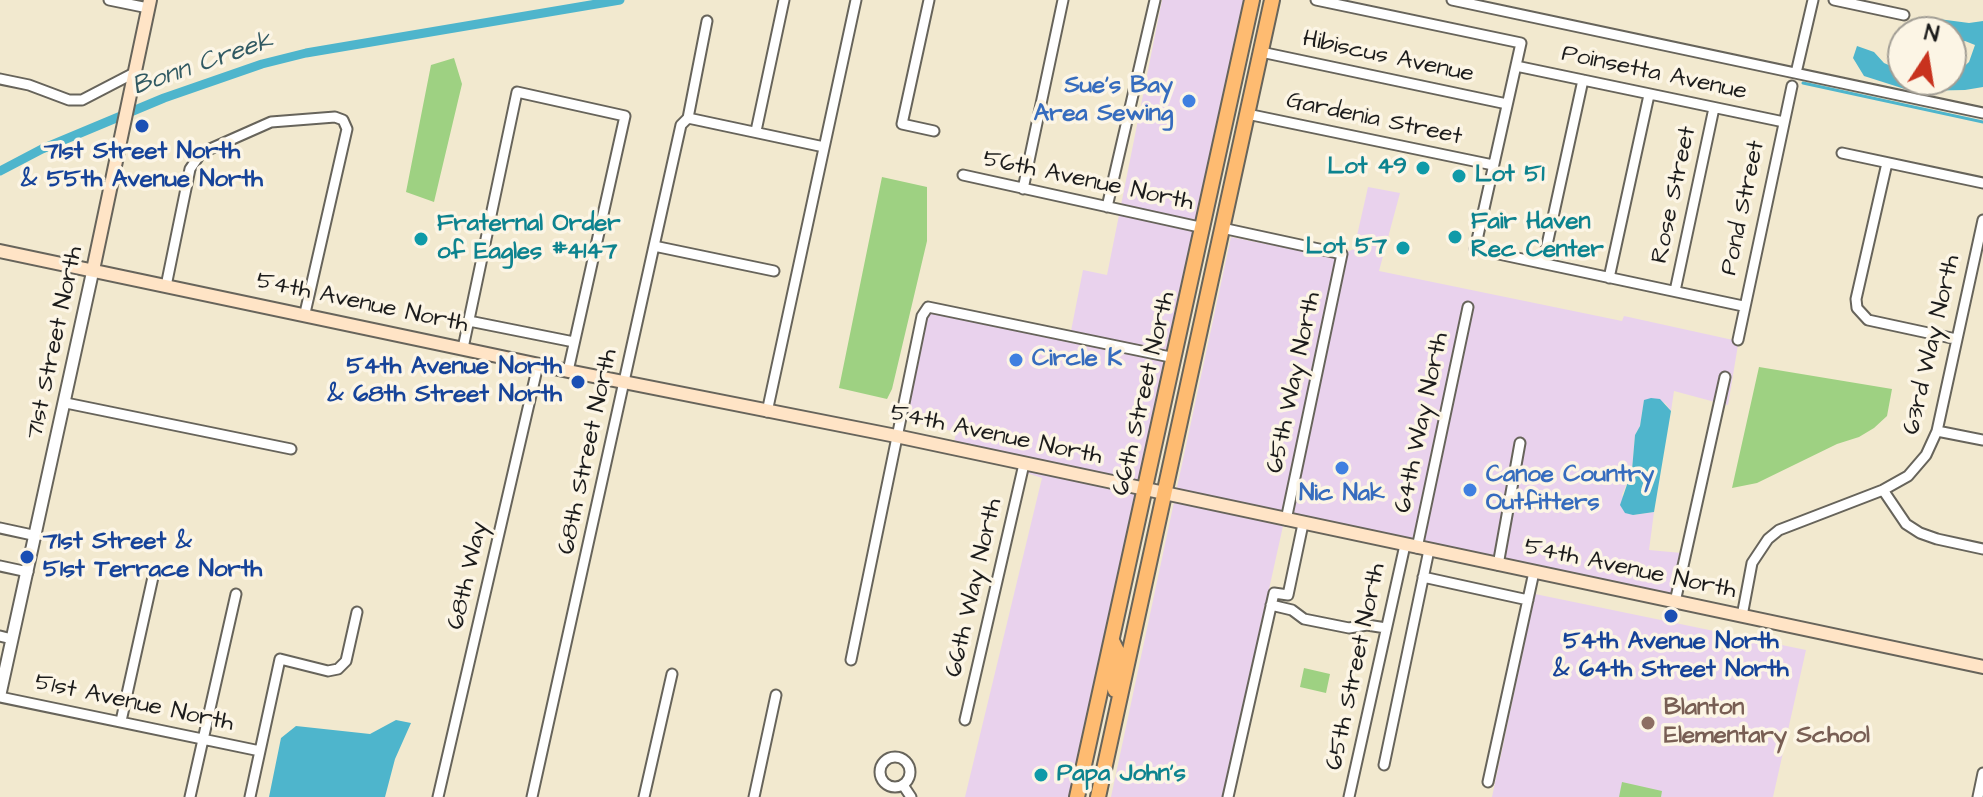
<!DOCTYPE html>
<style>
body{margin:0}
#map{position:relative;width:1983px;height:797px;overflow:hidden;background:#f2e9cf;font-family:"Architects Daughter",sans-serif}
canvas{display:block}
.north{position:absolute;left:1887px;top:16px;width:80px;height:80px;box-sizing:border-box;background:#fcf5e5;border:2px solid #a29e95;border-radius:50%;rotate:12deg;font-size:22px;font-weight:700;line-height:32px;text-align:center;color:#1c1c1c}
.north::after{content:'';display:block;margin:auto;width:28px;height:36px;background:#c8321e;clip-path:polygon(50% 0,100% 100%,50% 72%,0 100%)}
</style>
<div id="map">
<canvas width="1983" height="797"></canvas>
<div class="north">N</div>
</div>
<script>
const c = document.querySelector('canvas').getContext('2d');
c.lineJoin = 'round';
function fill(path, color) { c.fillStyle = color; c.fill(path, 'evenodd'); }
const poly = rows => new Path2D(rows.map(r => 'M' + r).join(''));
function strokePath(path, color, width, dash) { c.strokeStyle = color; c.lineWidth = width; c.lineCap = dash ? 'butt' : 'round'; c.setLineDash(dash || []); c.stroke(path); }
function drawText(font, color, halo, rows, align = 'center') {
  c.font = font + ' "Architects Daughter",sans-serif'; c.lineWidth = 7; c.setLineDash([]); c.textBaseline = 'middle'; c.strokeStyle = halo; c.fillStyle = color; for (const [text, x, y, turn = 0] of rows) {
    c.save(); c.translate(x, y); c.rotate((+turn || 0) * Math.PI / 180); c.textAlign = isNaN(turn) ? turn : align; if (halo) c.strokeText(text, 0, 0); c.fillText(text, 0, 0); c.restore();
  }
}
fill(poly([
 [1162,0,1245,0,1197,221,1121,205],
 [1368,187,1400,193,1379,271,1622,321,1624,316,1733,340,1733,344,1738,345,1728,405,1724,404,1731,374,1723,371,1715,402,1674,391,1671,411,1665,403,1644,401,1640,426,1635,435,1632,470,1622,495,1633,515,1654,512,1649,550,1682,553,1672,596,1503,561,1525,439,1517,438,1494,559,1423,544,1473,303,1465,301,1414,542,1292,516,1347,252,1354,249],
 [1119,215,1195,231,1169,352,1071,331,1083,270,1107,275],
 [1231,237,1337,258,1282,514,1176,492],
 [930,313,1167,362,1140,484,954,443,956,432,904,420,926,318],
 [1027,470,1138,495,1072,797,965,797,1042,478,1027,473],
 [1174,502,1297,528,1283,526,1223,797,1111,797],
 [1535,594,1806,650,1773,797,1492,797]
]), '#e9d2ed');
fill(poly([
 [454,58,462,84,434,202,406,192,431,65],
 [882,177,927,187,927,241,892,389,887,399,839,388],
 [1759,367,1892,389,1887,416,1874,428,1859,437,1837,444,1757,483,1732,488],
 [1304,668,1330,674,1326,693,1300,687],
 [1622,782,1662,791,1661,797,1619,797]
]), '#9ed182');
fill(poly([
 [1931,18,1969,23,1983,21,1983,87,1965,90,1911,91,1864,76,1853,58,1857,46,1874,52,1884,63,1893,67,1903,68,1903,80,1951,80,1951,71,1958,72,1969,62,1975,45,1965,41,1951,44,1951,32,1908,32],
 [1651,398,1660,399,1671,411,1654,512,1633,515,1625,513,1620,505,1632,470,1635,435,1640,426,1644,400],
 [396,720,411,723,395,759,385,797,269,797,281,738,296,726,370,734]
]), '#4eb5cc');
strokePath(poly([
 [1803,83,1983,122]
]), '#4eb5cc', 3);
strokePath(poly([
 [0,171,42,149,164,98,262,64,306,53,620,0]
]), '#4eb5cc', 9);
const minor = poly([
 [109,0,148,8],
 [929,0,902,124,934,131],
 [1316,0,1521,43,1475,249,1743,306],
 [1452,0,1983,113],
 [1834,0,1904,15],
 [1261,52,1507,104],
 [1516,66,1784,122],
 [1796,73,1813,0],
 [0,79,29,85,69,100,82,100,134,73],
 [1247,114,1493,165],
 [688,118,824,147],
 [756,131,784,0],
 [1842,153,1983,183],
 [1887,163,1856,299,1857,308,1868,320,1956,339],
 [963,175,1204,228],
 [1023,189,1063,0],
 [1107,207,1155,0],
 [1222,228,1342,254,1286,520],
 [654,246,774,271],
 [1543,263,1583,80],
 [1609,278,1649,95],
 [166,286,190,169,201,153,271,122,335,117,343,120,347,129,305,313],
 [1675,291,1714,108],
 [469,321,574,342],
 [1738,340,1792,86],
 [463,348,517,92,625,116,568,371],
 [66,403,291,449],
 [767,412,856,0],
 [1937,431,1983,440],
 [1883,490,1906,524,1920,533,1937,539,1983,549],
 [0,528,37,536],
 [1417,548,1468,307],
 [1498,565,1520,443],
 [0,566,28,572],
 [1423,577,1528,600],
 [1675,602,1725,377],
 [1271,605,1292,610,1304,619,1349,628,1367,625,1386,628],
 [1742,616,1752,563,1768,539,1779,530,1883,490,1908,476,1926,455,1937,431,1983,220],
 [0,636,12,639],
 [851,660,922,316,928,307,1175,358],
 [0,697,260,751],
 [965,720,1024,464],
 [121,721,153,577],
 '880 772a15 15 0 1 1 30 0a15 15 0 1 1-30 0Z',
 [1384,765,1429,550],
 [1488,782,1534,572],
 [903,785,911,797],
 [190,797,236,594],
 [250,797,280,659,328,671,338,669,346,661,357,612],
 [438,797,538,365],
 [532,797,654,246,681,125,688,118,707,21],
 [644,797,672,674],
 [754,797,776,695],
 [1228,797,1274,593,1288,595,1303,524],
 [1349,797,1405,545],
 [1978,797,1983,773]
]);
const tertiary = poly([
 [0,694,93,270]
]);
const secondary = poly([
 [0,251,568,371,896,436,1983,667],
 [93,270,150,0]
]);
const primary = poly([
 [1112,641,1119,655,1114,682,1115,690],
 [1077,797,1252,0],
 [1098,797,1272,0]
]);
strokePath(minor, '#67645b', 13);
strokePath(tertiary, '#67645b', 15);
strokePath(secondary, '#67645b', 16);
strokePath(primary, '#67645b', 18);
strokePath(minor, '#fff', 9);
strokePath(tertiary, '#fff', 11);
strokePath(secondary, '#ffe4c6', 12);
strokePath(primary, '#febb71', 14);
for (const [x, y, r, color] of [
 [1189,101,8,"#3f7fe0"],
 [142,126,8,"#1a4fb4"],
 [1423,168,8,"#0f9aa8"],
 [1459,176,8,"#0f9aa8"],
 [1455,237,8,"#0f9aa8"],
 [421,239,8,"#0f9aa8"],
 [1403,248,8,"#0f9aa8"],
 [1016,360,8,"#3f7fe0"],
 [578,382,8,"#1a4fb4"],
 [1342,468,8,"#3f7fe0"],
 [1470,490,8,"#3f7fe0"],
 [27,557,8,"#1a4fb4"],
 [1671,616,8,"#1a4fb4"],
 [1648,723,8,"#8d6e63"],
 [1041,775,8,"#0f9aa8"]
]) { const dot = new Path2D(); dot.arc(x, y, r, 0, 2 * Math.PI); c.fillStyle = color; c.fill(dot); strokePath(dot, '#fcf5e5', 3); }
drawText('24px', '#1c1c1c', '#fcf5e5', [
 ["Hibiscus Avenue",1388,58,12],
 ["Poinsetta Avenue",1654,74,12],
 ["Gardenia Street",1374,120,12],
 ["56th Avenue North",1088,182,12],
 ["Rose Street",1675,195,-78],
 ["Pond Street",1744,208,-78],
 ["54th Avenue North",362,304,12],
 ["71st Street North",56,343,-78],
 ["63rd Way North",1933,345,-77],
 ["65th Way North",1295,383,-78],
 ["66th Street North",1145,394,-77],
 ["64th Way North",1423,423,-78],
 ["54th Avenue North",996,436,12],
 ["68th Street North",589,452,-78],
 ["54th Avenue North",1630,570,12],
 ["68th Way",469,576,-77],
 ["66th Way North",975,588,-77],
 ["65th Street North",1357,667,-78],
 ["51st Avenue North",134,704,12]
]);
drawText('bold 24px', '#366cbe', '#fcf5e5', [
 ["Sue's Bay",1173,87,"right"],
 ["Area Sewing",1173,115,"right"],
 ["Circle K",1032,360],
 ["Canoe Country",1486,476],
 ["Outfitters",1486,504],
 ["Nic Nak",1342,495,"center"]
], 'left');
drawText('bold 24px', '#164399', '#fcf5e5', [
 ["71st Street North",142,153],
 ["& 55th Avenue North",142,181],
 ["54th Avenue North",562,368,"right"],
 ["& 68th Street North",562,396,"right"],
 ["71st Street &",43,543,"left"],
 ["51st Terrace North",43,571,"left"],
 ["54th Avenue North",1671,643],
 ["& 64th Street North",1671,671]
]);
drawText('bold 24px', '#0d838f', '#fcf5e5', [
 ["Lot 49",1407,168,"right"],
 ["Lot 51",1475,176],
 ["Fair Haven",1471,223],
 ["Rec Center",1471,251],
 ["Fraternal Order",437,225],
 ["of Eagles #4147",437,253],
 ["Lot 57",1387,248,"right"],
 ["Papa John's",1057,775]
], 'left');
drawText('bold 24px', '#785e54', '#fcf5e5', [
 ["Blanton",1664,709],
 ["Elementary School",1664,737]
], 'left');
drawText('italic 26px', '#305962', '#fcf5e5', [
 ["Bonn Creek",203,65,-19]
]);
</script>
